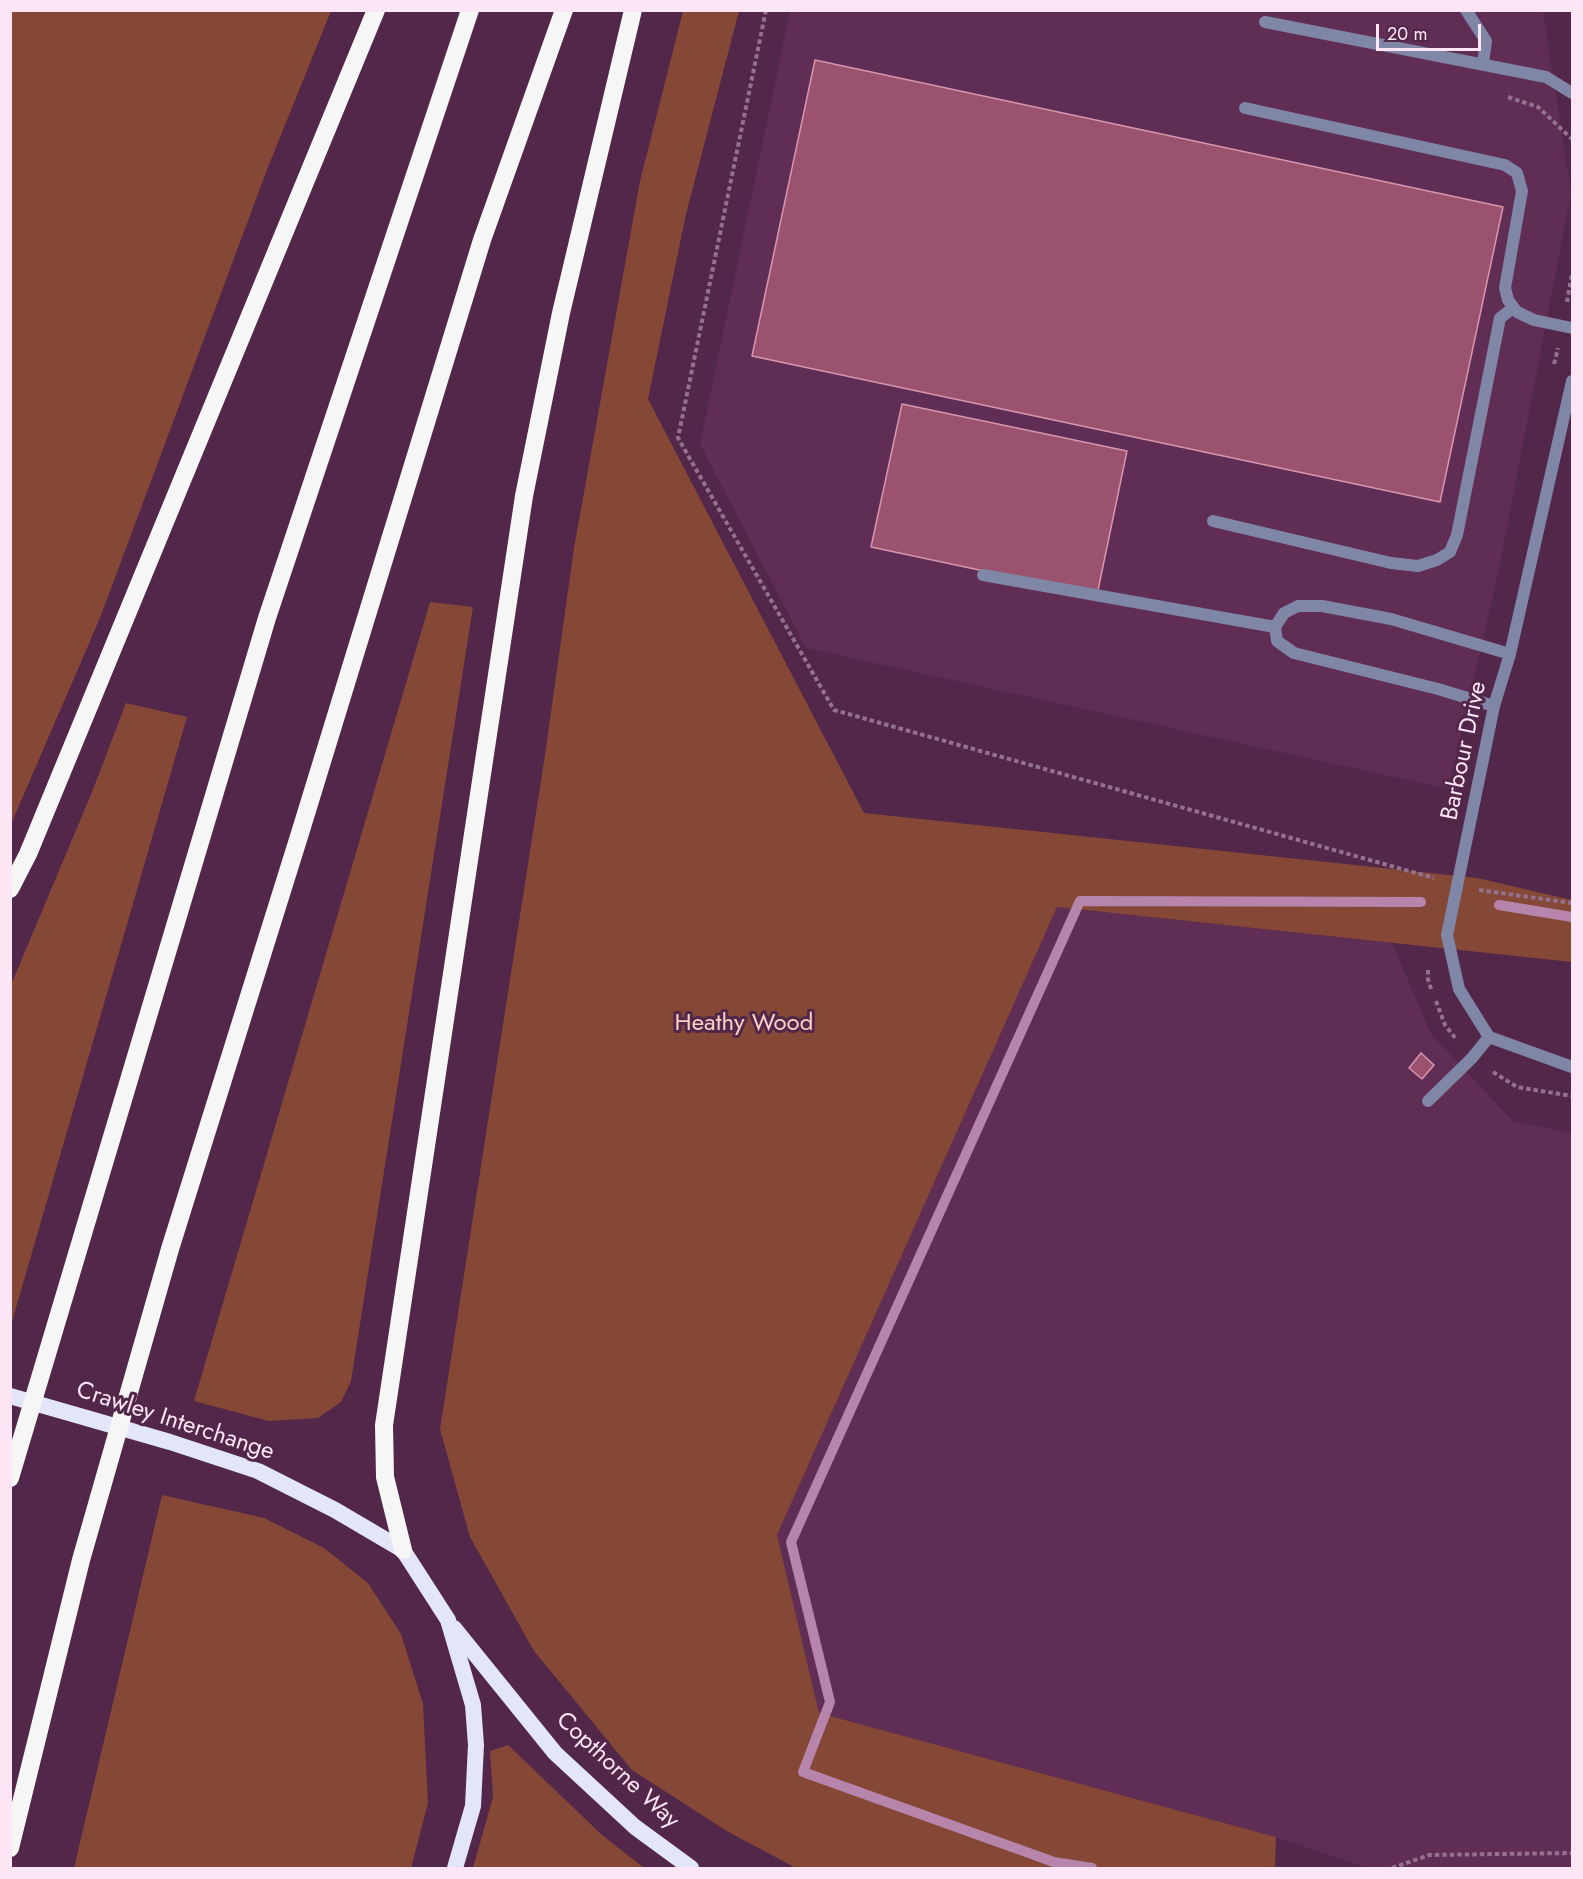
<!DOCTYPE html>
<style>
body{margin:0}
#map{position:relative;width:1583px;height:1879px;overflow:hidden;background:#522749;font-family:Jost,sans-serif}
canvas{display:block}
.frame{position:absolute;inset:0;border:12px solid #fce5f5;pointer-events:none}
.scale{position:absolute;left:1376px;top:24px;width:105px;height:27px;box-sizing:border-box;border:3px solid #fce5f5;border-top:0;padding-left:8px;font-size:18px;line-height:21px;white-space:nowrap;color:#fce5f5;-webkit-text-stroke:4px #522749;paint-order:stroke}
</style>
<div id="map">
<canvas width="1583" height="1879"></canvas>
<div class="frame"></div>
<div class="scale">20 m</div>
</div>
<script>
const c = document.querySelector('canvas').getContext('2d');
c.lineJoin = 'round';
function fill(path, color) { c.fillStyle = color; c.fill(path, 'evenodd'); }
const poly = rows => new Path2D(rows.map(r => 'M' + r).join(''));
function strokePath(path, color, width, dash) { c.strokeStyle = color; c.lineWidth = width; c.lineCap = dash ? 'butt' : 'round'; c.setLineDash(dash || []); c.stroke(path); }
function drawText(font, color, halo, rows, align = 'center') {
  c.font = font + ' Jost,sans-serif'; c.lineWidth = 6; c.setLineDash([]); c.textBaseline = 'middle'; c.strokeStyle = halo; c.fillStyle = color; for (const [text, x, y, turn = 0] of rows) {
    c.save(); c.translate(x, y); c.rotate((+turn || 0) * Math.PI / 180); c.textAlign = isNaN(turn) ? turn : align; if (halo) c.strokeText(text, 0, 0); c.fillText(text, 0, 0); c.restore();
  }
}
fill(poly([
 [790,11,1543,11,1571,193,1499,569,1449,789,806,648,700,444],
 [1057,907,1392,943,1431,1034,1513,1121,1572,1133,1572,1868,1368,1868,1276,1837,819,1713,777,1535]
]), '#602d55');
fill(poly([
 [11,10,331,11,268,167,100,618,11,824],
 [683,11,739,11,686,214,648,399,864,813,1477,878,1572,900,1572,962,1057,907,777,1535,819,1713,1276,1837,1275,1868,796,1868,725,1830,632,1770,534,1651,470,1537,440,1429,545,755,574,548,640,181],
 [430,602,473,607,351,1381,341,1402,318,1418,269,1421,194,1401],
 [126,703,187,717,11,1325,11,985,92,792],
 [162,1495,264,1518,324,1548,368,1583,401,1634,423,1704,428,1803,411,1868,74,1868],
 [508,1745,602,1835,644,1868,473,1868,493,1797,490,1751]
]), '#854837');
strokePath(poly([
 [1499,905,1572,917],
 [1092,1868,1054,1862,803,1772,830,1702,791,1542,1080,901,1421,902]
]), '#b785ab', 10);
const building = poly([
 [815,60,1503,207,1440,502,752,356,815,60],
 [902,404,1127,451,1097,595,871,547,902,404],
 [1421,1053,1434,1065,1422,1079,1409,1068,1421,1053]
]);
fill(building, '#9b526f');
strokePath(building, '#d696ad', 1.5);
strokePath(poly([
 [766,10,678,438,834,710,1434,878],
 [1508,97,1538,107,1572,139],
 [1567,302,1572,274],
 [1554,364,1558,348],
 [1479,890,1572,903],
 [1428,970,1428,979,1432,992],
 [1436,1001,1445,1025,1456,1039],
 [1493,1072,1517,1087,1572,1096],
 [1392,1868,1429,1855,1572,1853]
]), '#94718c', 4, [4.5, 3]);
strokePath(poly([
 [1245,108,1505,165,1517,173,1522,191,1505,288,1508,300,1517,312,1534,320,1572,328],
 [1213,521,1391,563,1418,566,1437,560,1450,552,1457,535,1500,318,1513,308],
 [983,575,1275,627],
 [1494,706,1438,689,1294,653,1277,641,1275,627,1284,613,1298,606,1322,606,1391,619,1510,654]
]), '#8086a5', 12);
strokePath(poly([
 [1466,10,1486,41,1483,64],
 [1265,22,1546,77,1572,93],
 [1572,381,1510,654,1494,706,1447,935,1459,989,1489,1037,1572,1067],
 [1428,1101,1472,1058,1489,1037]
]), '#8086a5', 12);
strokePath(poly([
 [10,1396,170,1442,258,1471,335,1510,403,1550,448,1620,473,1705,476,1745,473,1806,455,1868],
 [454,1628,555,1753,635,1827,691,1868]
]), '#e2e6f8', 16);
strokePath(poly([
 [10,889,28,854,376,10],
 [10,1478,267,618,470,10],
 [403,1550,385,1477,384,1425,487,741,524,496,561,313,633,10],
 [10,1848,81,1560,170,1249,301,830,482,240,564,10]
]), '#f6f6f6', 18);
drawText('24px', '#fce5f5', '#522749', [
 ["Barbour Drive",1465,751,-78],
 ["Crawley Interchange",175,1422,18],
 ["Copthorne Way",617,1771,43]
]);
drawText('24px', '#fbcfc3', '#522749', [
 ["Heathy Wood",744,1024]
]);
</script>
